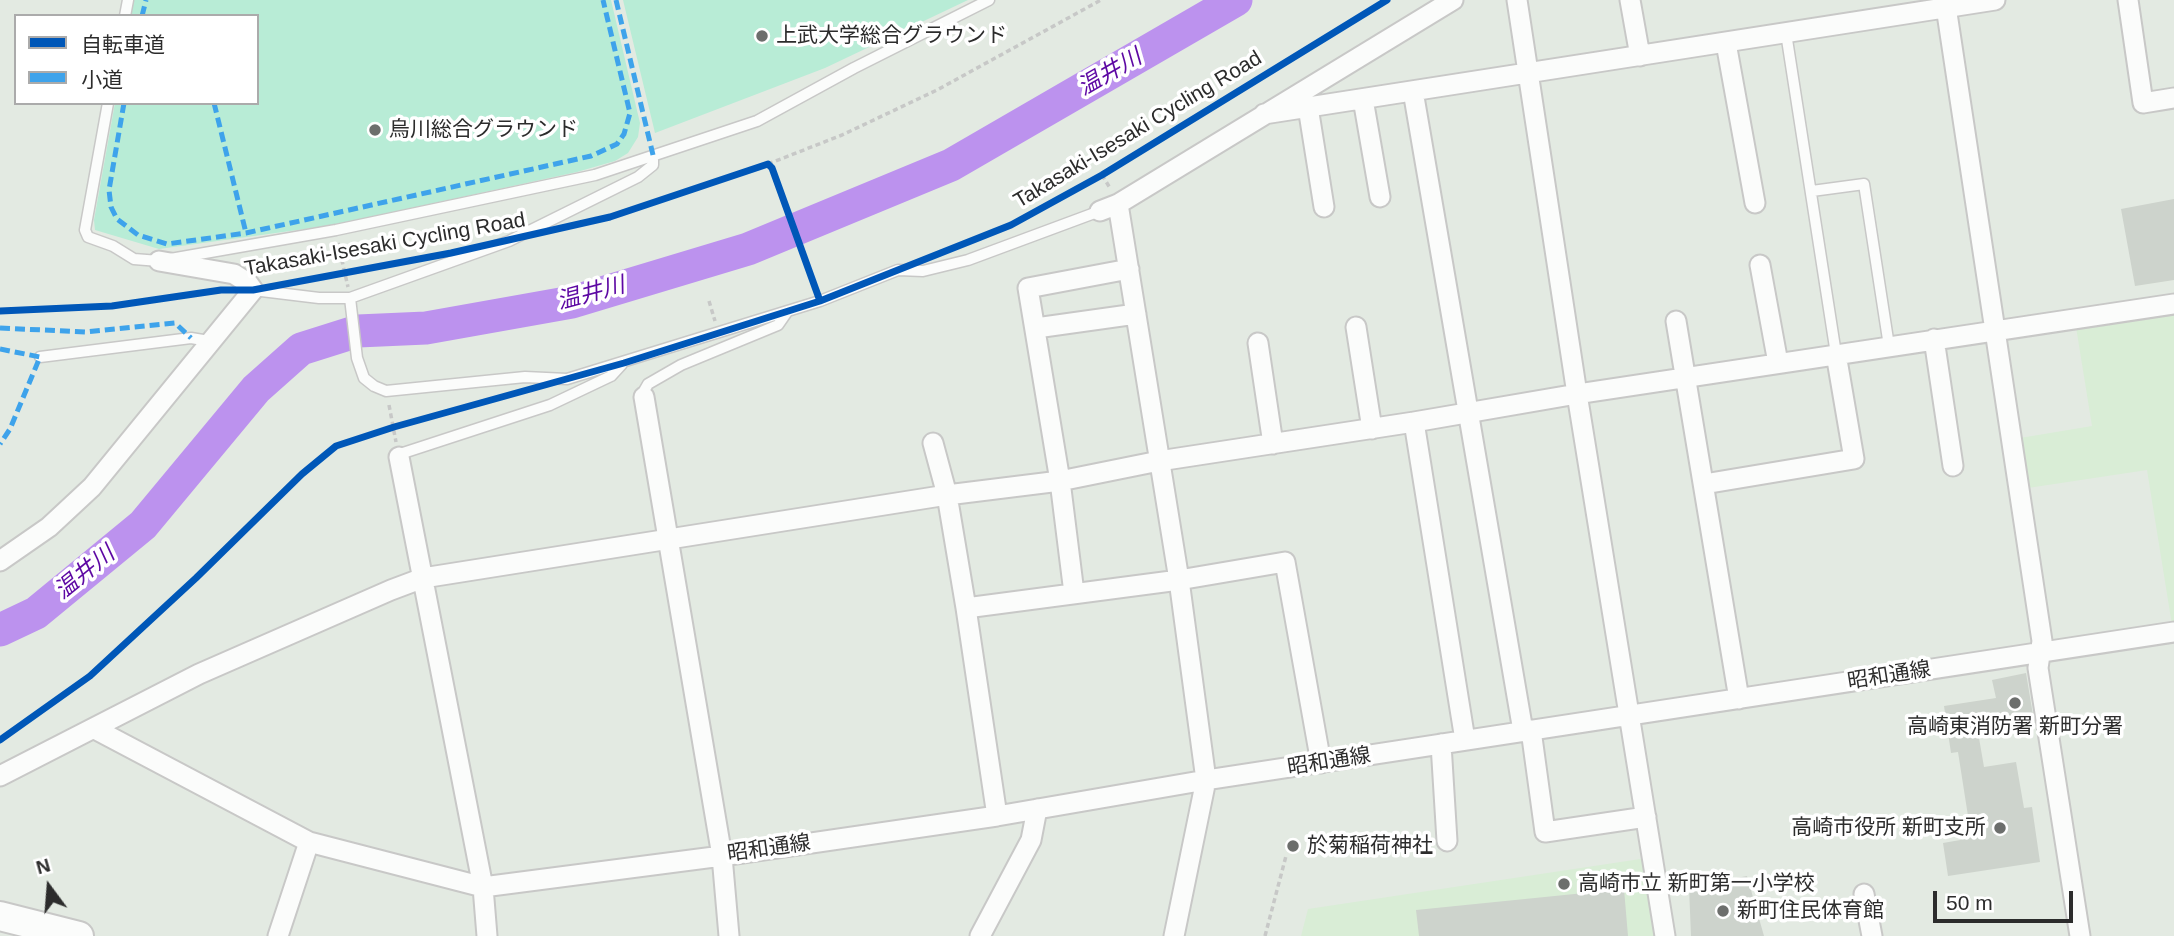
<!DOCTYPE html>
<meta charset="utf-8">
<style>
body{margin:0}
#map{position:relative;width:2174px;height:936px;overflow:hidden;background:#e3eae2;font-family:Arial,"Noto Sans JP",sans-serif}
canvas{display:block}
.legend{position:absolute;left:14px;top:14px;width:245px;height:91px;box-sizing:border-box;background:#fff;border:2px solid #ababab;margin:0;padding:9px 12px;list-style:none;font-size:21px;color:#2c2c2c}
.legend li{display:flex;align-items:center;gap:14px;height:35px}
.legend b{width:35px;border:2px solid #ababab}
.north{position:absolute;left:14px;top:852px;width:70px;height:70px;-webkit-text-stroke:5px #fff;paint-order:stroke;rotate:344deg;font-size:19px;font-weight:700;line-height:28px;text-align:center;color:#2c2c2c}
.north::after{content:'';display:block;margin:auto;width:24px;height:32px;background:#2c2c2c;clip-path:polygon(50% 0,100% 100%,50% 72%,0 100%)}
.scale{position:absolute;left:1933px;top:891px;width:140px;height:32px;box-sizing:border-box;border:4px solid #2c2c2c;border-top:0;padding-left:9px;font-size:21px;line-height:24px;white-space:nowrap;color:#2c2c2c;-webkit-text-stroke:5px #fff;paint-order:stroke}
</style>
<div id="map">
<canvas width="2174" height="936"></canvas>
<ul class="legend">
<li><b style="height:9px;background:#0057b8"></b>自転車道</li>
<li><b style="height:9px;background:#3ea3eb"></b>小道</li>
</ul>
<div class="north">N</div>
<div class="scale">50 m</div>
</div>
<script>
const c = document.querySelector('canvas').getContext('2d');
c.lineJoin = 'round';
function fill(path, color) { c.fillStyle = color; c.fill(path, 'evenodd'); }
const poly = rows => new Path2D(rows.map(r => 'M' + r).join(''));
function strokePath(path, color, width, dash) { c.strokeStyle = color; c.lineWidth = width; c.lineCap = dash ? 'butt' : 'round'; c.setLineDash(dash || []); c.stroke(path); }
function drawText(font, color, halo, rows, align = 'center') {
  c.font = font + ' Arial,"Noto Sans JP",sans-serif'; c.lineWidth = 7; c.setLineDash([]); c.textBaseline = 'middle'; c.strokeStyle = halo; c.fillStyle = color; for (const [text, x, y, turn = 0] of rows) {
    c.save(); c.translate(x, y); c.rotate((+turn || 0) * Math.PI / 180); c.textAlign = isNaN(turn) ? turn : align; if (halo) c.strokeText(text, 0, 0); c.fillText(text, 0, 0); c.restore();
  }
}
fill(poly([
 [2174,312,2174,625,2172,625,2147,470,2028,488,2020,438,2092,426,2076,327],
 [1647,858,1659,936,1301,936,1308,909]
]), '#d9edd6');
fill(poly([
 [133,0,611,0,640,123,638,137,628,153,615,161,577,172,334,225,159,249,95,230,94,220,115,103,257,103,257,16,131,16],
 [623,0,968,0,825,68,655,133]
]), '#b8ecd6');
strokePath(poly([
 [0,630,36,613,143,525,256,389,301,349,358,331,426,328,572,302,748,249,951,165,1236,0]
]), '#bc92ee', 33);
fill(poly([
 [2174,199,2174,280,2135,286,2121,209],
 [2026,673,2035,727,1979,738,1984,767,2016,762,2024,808,2032,807,2040,862,1948,876,1943,843,1966,839,1963,817,1968,816,1958,752,1951,753,1944,706,1996,698,1992,680],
 [1747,876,1764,936,1691,936,1689,887],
 [1624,889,1628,936,1419,936,1416,910]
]), '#cdd3cc');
const lane = poly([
 [125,16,128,0],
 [1786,33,1836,354],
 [108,103,85,230,88,237,113,246,134,259,159,261,336,230,595,175,757,121,854,68,989,0],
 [1812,191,1864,184,1889,346],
 [253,290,319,298,350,298,509,241,638,177,653,165,653,155],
 [350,298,357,358,364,378,374,386,386,391,525,377,567,379,820,301,898,270,923,271,968,260,1100,211],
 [40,357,191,338,209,341],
 [644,397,644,391,648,384,681,365,778,325,787,312],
 [399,457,403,453,550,405,611,376,622,364]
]);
const street = poly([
 [1517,0,1577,394,1665,936],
 [1630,0,1640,56],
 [1945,0,2042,641,2038,668,2080,936],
 [2128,0,2143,103,2174,98],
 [1726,43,1755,203],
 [1413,91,1523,731],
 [1363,99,1380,197],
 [1308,107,1324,207],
 [1264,114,1995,0],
 [1118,204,1179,580,1206,780,1174,936],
 [1100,211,1118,204,1453,0],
 [1760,265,1778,363],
 [1676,321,1739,699],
 [1356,327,1372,429],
 [1036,328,1136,314],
 [1934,339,1953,466],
 [1258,343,1273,444],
 [644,397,722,856,729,936],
 [1414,422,1465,740],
 [933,443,947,495,966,608,997,816],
 [399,457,483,887,487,936],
 [1704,484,1854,459,1836,354],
 [0,561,49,527,92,487,253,290,248,283,234,274,159,261],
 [1074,593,1060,481,1028,288,1129,269],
 [966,608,1179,580,1285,562,1321,763],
 [95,729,309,842,483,887,722,856,997,816,1206,780,2174,632],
 [1531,730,1545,832,1646,817],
 [1441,744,1447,841],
 [0,776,199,674,391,590,423,578,947,495,1060,481,1159,461,1414,422,1577,394,2174,304],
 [1864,894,1872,936],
 [278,936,309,842],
 [980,936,1031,840,1037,809]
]);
const secondary = poly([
 [0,916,79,936]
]);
strokePath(lane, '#c8c8c7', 13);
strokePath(street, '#c8c8c7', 23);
strokePath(secondary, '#c8c8c7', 32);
strokePath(poly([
 [768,164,842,135,937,90,1101,0],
 [1102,175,1110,188],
 [338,243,348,287],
 [709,301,715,321],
 [389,405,396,442],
 [1265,936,1286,856]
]), '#c7c8c7', 3.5, [5, 3.5]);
strokePath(lane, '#fbfcfb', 10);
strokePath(street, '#fbfcfb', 19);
strokePath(secondary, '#fbfcfb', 28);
strokePath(poly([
 [616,0,653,155],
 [142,16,146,0],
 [124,103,109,190,111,207,117,219,138,235,167,244,246,233,591,156,617,144,624,134,630,113,603,0],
 [214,103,246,233],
 [0,328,86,332,175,323,191,338],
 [0,349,40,357,10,429,0,444]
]), '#3ea3eb', 5, [10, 5]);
strokePath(poly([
 [0,311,112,306,221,290,253,290,451,253,610,217,768,164,772,168,820,301],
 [0,740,90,676,196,578,302,474,336,446,394,427,624,363,820,301,1011,225,1102,175,1387,0]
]), '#0057b8', 7);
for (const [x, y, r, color] of [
 [762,36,7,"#6c6e6c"],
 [375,130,7,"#6c6e6c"],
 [2015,703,7,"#6c6e6c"],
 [2000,828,7,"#6c6e6c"],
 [1293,846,7,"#6c6e6c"],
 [1564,884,7,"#6c6e6c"],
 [1723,911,7,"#6c6e6c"]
]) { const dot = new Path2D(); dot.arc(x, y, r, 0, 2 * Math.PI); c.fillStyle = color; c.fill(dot); strokePath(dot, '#fff', 2.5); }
drawText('21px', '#2c2c2c', '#fff', [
 ["上武大学総合グラウンド",776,36],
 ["烏川総合グラウンド",389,130],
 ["高崎東消防署 新町分署",2015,727,"center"],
 ["高崎市役所 新町支所",1986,828,"right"],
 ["於菊稲荷神社",1307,846],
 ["高崎市立 新町第一小学校",1578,884],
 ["新町住民体育館",1737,911]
], 'left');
drawText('21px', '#2c2c2c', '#fff', [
 ["Takasaki-Isesaki Cycling Road",1138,130,-31],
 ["Takasaki-Isesaki Cycling Road",385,245,-10],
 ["昭和通線",1889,676,-9],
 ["昭和通線",1329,762,-9],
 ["昭和通線",769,849,-8]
]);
drawText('italic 23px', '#5d08a3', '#fff', [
 ["温井川",1110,73,-30],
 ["温井川",591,294,-15],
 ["温井川",85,573,-39]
]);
</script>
